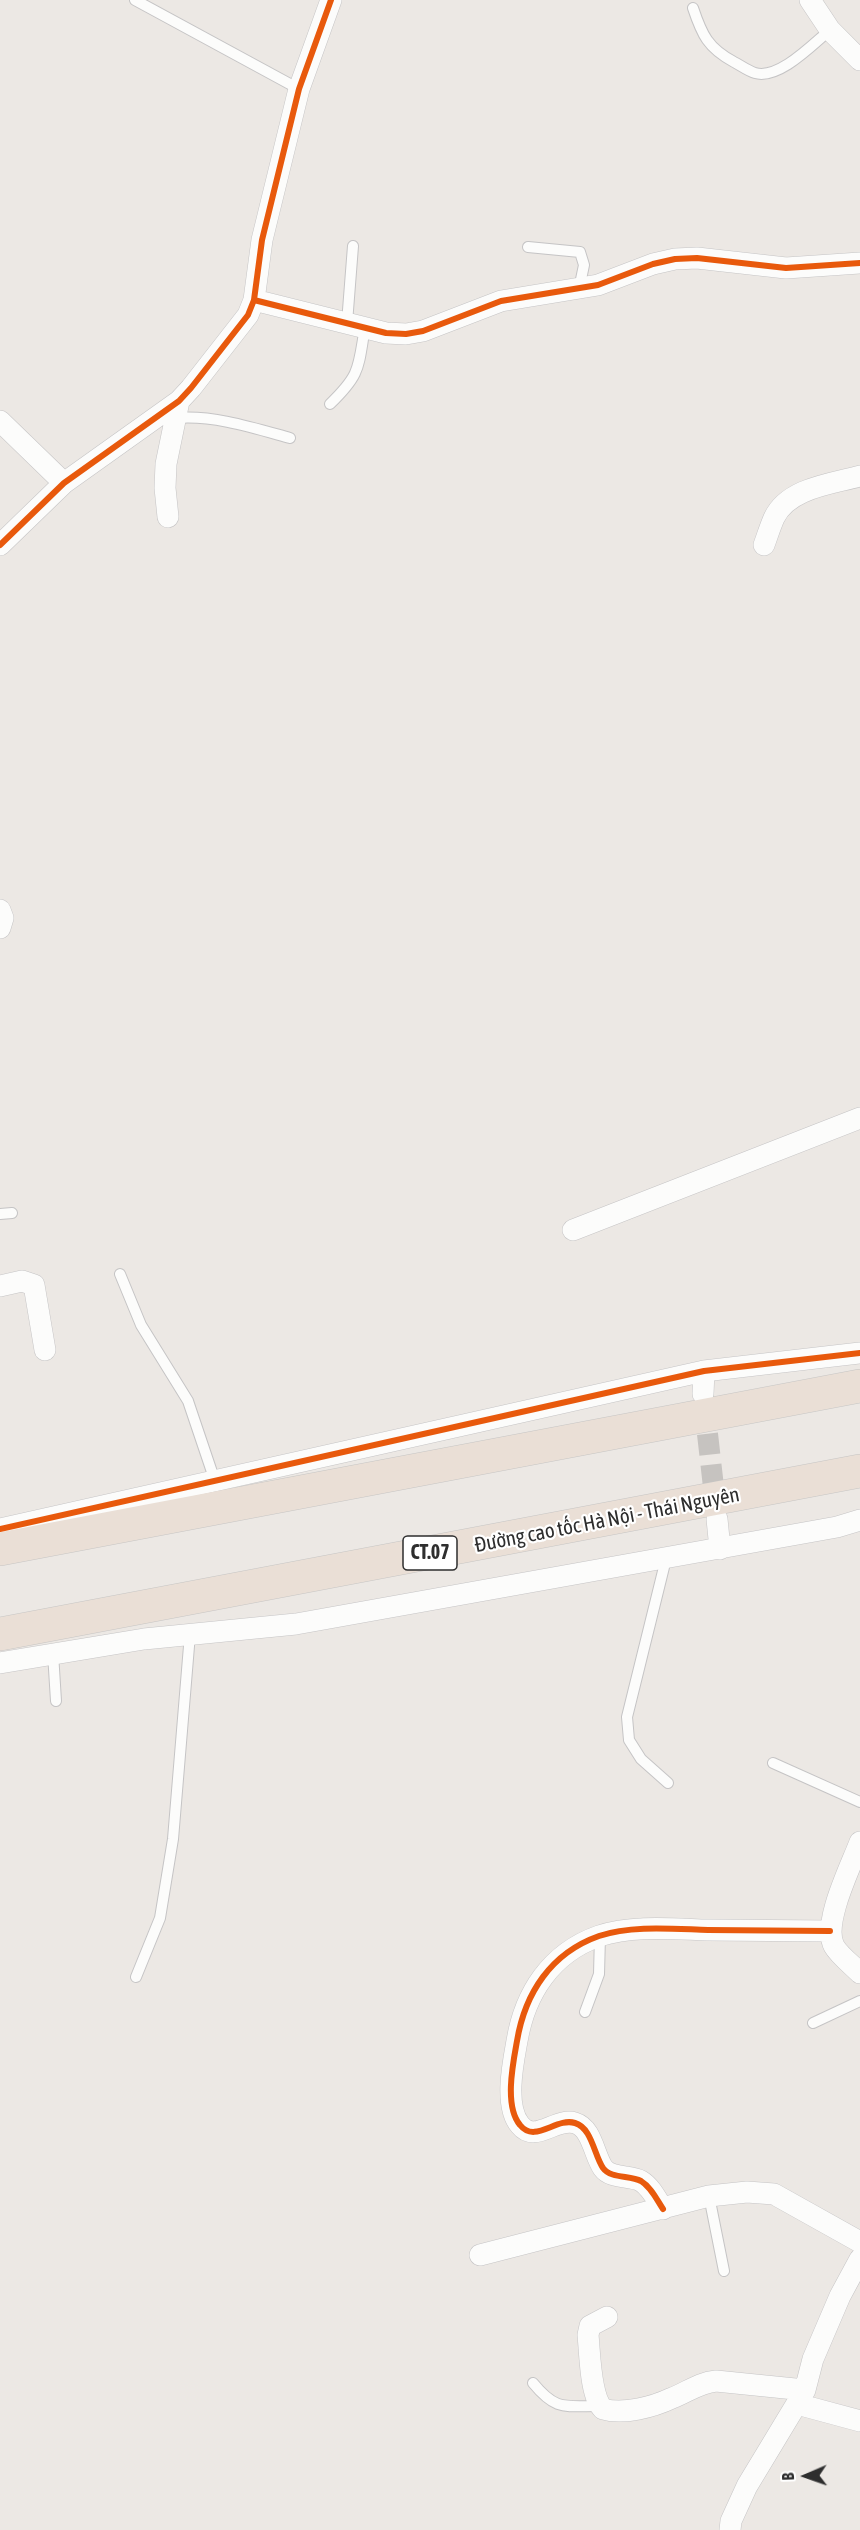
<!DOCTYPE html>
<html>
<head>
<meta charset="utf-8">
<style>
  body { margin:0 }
  #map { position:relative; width:860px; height:2530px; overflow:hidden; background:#ece8e4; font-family:"Asap Condensed",sans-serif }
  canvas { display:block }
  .north { position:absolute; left:776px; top:2446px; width:60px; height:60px; -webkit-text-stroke:4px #fff; paint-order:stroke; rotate:268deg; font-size:16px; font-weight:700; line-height:24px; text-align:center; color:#2e2e2e }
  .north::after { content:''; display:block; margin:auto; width:21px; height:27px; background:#2e2e2e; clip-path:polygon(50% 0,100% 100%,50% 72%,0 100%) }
</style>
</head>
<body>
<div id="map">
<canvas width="860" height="2530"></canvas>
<div class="north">B</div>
</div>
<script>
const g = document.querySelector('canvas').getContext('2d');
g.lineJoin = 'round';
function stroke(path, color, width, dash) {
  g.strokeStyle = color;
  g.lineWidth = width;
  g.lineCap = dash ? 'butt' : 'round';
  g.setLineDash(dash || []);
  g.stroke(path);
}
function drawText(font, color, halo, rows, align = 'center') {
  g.font = font + ' "Asap Condensed",sans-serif';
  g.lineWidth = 4.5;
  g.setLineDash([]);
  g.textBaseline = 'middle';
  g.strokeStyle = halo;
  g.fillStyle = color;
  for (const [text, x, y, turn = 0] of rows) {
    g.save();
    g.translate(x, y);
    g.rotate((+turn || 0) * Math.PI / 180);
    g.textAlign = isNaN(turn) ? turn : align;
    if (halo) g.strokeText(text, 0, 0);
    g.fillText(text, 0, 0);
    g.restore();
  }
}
const streetTunnel = new Path2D(`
  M704,1403L716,1509`);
const lane = new Path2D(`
  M135,0L299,89
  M693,8C702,35 708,48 734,62C740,65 748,71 755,73C779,80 813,44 830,30
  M528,247L580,252L584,265L579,289
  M347,323L353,246
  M330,404C361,374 358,368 365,327
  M177,418C214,415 254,428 290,438
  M0,1214L12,1213
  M120,1274L141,1325L188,1401L215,1481
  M666,1559L627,1717L629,1740L641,1759L668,1783
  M53,1653L56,1701
  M773,1763L860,1802
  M136,1977L160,1918L173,1839L190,1634
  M585,2012L599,1974L600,1936
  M813,2023L860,2001
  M709,2196L724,2271
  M533,2383C556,2411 564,2406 599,2406`);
const street = new Path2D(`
  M810,0L830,30L860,60
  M254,300L386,333L406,334L423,331L501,301L598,285L653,264L675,259L697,258L786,268L860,263
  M0,421L64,483
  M168,517L165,488L166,464L179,401
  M0,545L64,483L179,401L191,388L248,315L254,300L262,240L299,89L331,0
  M764,545C767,537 770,527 774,518C788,488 831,484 860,476
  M0,910L3,918L0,928
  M573,1230L860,1118
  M0,1286L22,1281L34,1285L45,1350
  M703,1394L704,1371
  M717,1519L720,1549
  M0,1529L704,1371L860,1353
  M0,1663L144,1639L296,1624L837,1527L860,1520
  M860,1842C851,1866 822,1923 834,1946C839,1955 852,1965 860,1973
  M663,2209C657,2200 651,2187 641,2181C630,2175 611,2179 603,2168C594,2155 592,2128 575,2123C556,2117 535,2144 520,2125C504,2106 513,2063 517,2041C525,1993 551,1953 599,1936C632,1925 673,1929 708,1930C748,1930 789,1931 830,1931
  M480,2255L709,2196L747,2192L774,2194L860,2242
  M607,2317L590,2326L588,2335C590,2353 590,2396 603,2409C623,2415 653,2407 672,2398C688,2392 698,2383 716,2381L805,2390
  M797,2404L860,2421
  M730,2530L731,2521L747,2486L805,2390L813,2359L840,2296L860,2259`);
const highway = new Path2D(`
  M0,1549L860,1386
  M0,1634L860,1471`);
const cycleway = new Path2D(`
  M254,300L386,333L406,334L423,331L501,301L598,285L653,264L675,259L697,258L786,268L860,263
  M0,545L64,483L179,401L191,388L248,315L254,300L262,240L299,89L331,0
  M0,1529L704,1371L860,1353
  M663,2209C657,2200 651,2187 641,2181C630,2175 611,2179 603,2168C594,2155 592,2128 575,2123C556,2117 535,2144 520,2125C504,2106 513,2063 517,2041C525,1993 551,1953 599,1936C632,1925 673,1929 708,1930C748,1930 789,1931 830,1931`);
const shields = [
  [430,1553,54]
];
const shieldNames = [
  ["CT.07",430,1553]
];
const streetNames = [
  ["Đường cao tốc Hà Nội - Thái Nguyên",607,1520,-11]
];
stroke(streetTunnel, '#c6c3c0', 21, [21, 10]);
stroke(lane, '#c5c4c5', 12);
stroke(street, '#c5c4c5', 22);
stroke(highway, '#c6c5c4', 34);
stroke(lane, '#fcfcfb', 10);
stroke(street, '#fcfcfb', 21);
stroke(highway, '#eadfd6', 33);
stroke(cycleway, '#e8590c', 6);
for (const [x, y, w] of shields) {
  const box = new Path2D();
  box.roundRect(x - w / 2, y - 17, w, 34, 4.5);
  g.fillStyle = '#fff';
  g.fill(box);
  stroke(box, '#2e2e2e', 1.5);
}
drawText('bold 20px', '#2e2e2e', null, shieldNames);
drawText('21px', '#2e2e2e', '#fff', streetNames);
</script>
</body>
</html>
